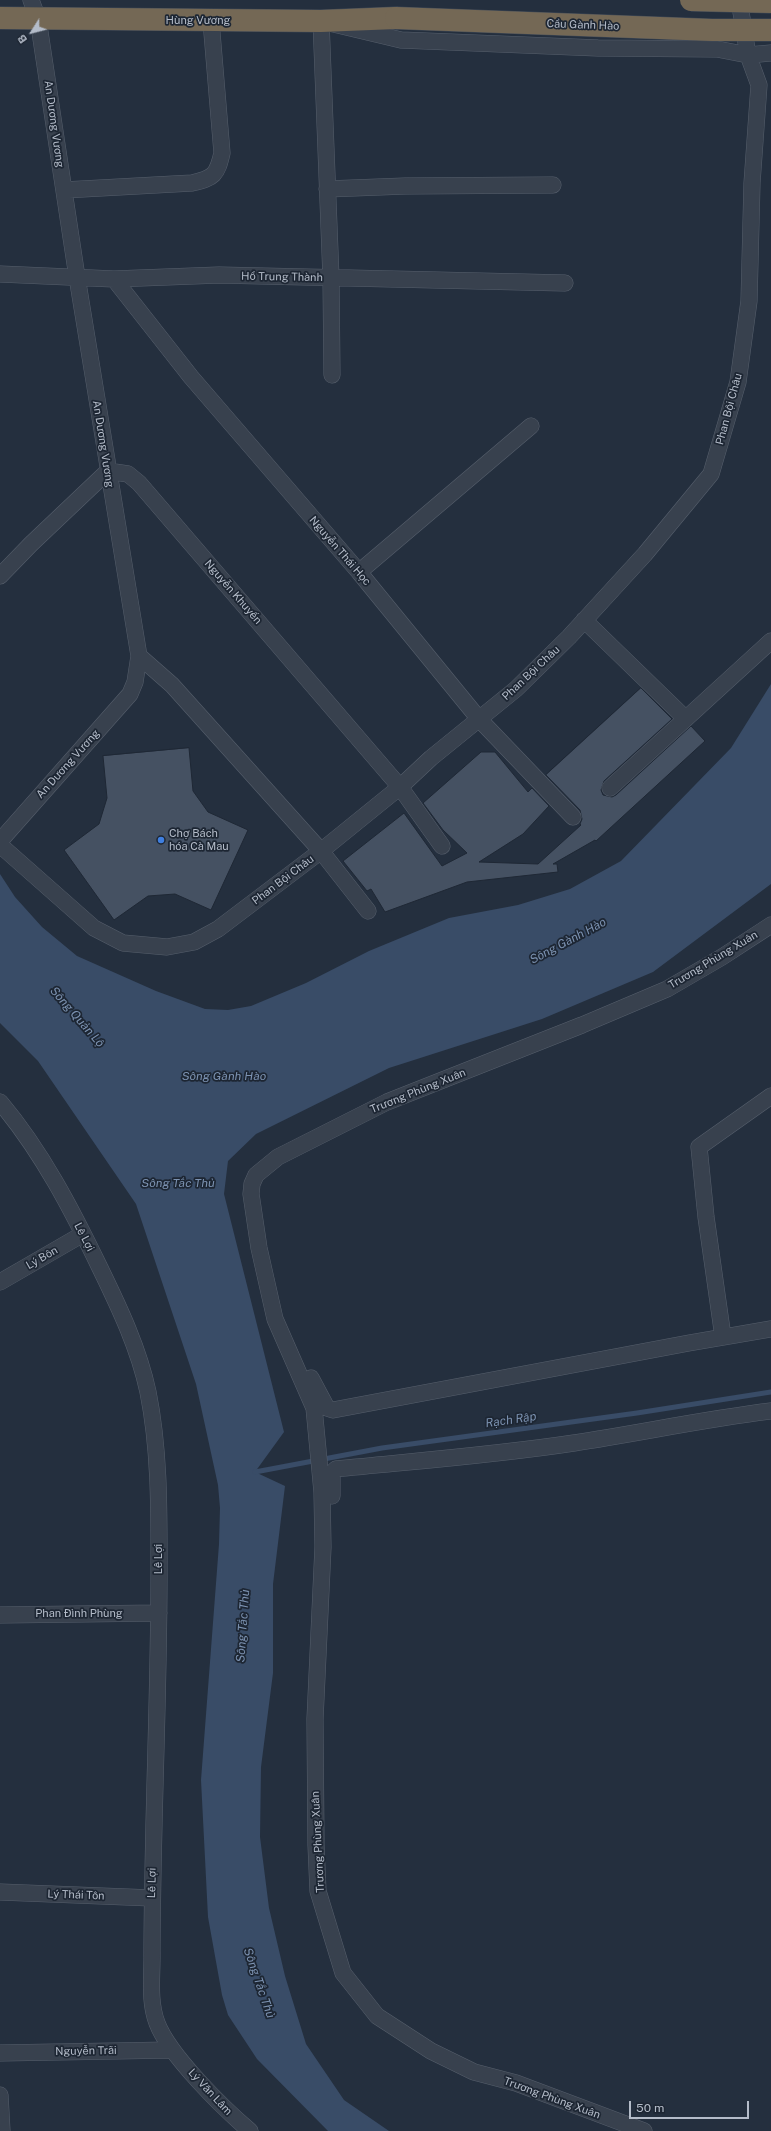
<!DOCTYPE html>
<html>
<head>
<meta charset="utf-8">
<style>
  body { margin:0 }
  #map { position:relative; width:771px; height:2131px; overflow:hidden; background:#242f3e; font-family:"Public Sans",sans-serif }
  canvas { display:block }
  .north { position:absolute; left:12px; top:12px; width:40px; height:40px; -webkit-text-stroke:3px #1d2633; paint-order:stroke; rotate:234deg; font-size:11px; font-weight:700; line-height:16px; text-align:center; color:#b4bcc9 }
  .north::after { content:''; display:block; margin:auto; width:14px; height:18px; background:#b4bcc9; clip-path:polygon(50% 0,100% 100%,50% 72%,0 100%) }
  .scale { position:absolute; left:629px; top:2101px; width:120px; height:18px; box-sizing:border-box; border:2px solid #b4bcc9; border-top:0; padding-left:5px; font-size:12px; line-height:14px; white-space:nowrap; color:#b4bcc9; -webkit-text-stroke:3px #1d2633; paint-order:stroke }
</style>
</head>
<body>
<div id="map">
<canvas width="771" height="2131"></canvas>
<div class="north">B</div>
<div class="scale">50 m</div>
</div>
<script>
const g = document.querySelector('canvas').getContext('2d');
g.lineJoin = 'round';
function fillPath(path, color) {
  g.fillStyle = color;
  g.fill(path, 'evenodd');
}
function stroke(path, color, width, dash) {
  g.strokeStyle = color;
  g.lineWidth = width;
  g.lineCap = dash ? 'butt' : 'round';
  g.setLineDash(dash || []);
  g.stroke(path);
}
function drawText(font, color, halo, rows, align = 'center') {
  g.font = font + ' "Public Sans",sans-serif';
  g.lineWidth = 3.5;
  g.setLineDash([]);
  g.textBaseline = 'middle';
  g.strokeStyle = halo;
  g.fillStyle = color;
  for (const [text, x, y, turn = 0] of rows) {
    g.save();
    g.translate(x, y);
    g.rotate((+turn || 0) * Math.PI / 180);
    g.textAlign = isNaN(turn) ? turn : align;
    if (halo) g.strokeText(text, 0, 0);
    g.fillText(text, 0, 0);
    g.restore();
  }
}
const water = new Path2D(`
  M771,684V884L653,972L542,1019L389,1068L256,1134L228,1161L224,1194L284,1432L255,1472L285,1486L273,1584V1673L261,1767L260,1837L269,1908L285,1976L306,2044L344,2100L389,2131H328L257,2059L228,2015L222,1995L208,1917L201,1780L219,1544L220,1508L218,1485L196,1384L136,1204L38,1061L0,1023V874L15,897L42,927L77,956L156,991L205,1009L228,1010L251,1006L306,983L369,951L449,918L518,905L570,889L621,861L731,748Z`);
const stream = new Path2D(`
  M255,1472L382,1448L637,1413L771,1392`);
const building = new Path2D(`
  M641,688L672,719L604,781L601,790L603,795L612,797L616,795L691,726L705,741L596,841L595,840L553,864H557L558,872L467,882L385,912L371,889L367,891L343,861L404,813L442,866L467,853L443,830L423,803L481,752H495L528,792L532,788L549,806L523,834L479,862L538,864L581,825L580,824L582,819L580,810L546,775Z
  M189,748L193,791L208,812L248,830L211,910L175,894L148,896L114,920L64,850L99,824L107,798L103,756Z`);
const minor = new Path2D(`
  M739,0L748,55L771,53
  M327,189L405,186L553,185
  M64,190L192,183C214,178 217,175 222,153L211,21
  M0,274L114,279L219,275L565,283
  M114,279L191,377L359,572L479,719L573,817
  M108,471L128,474L139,483L400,787L442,846
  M359,572L531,426
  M0,576L31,544L108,471
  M584,620L685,718
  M139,656L172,685L321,851L368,911
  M610,788L771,641
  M0,841L130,694L135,682L139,656L77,277L38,19L31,0
  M0,845L94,928L123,943L167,947L194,942L218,929L321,851L400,787L431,758L516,689L569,637L645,554L711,474L738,382L749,301L752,183L759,85L748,55L717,49L598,48L401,40L321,21L331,278L332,375
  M0,1102C42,1152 72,1210 100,1268C119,1307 139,1349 148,1392C160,1452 159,1514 159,1574C159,1657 156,1741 154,1824C153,1868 152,1912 152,1957C152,1979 149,2002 157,2023C169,2055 223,2108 250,2131
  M0,1282L83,1234
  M723,1337L706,1217L699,1147L771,1096
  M311,1378L327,1408L333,1410L689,1343L771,1329
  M332,1496V1473L336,1469C415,1461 495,1455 574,1443C640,1433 705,1419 771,1411
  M0,1615L159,1613
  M0,1892L152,1898
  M0,2053L171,2050
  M0,2095L2,2131
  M644,2131L516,2083L474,2072L431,2051L377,2016L343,1973L318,1891L316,1845L315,1719L323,1547L322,1492L314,1408L275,1319L259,1248L251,1194L252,1184L256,1175L278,1157L387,1102L582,1025L667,989L722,957L771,925`);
const highway = new Path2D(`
  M0,18L321,21L396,18`);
const highwayBridge = new Path2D(`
  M691,0L771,2
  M396,18L712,30H771`);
const markers = [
  [161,840,4,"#3f7fe0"]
];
const streetNames = [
  ["Hùng Vương",198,21],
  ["Cầu Gành Hào",583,25,2],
  ["An Dương Vương",54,124,82],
  ["Hồ Trung Thành",282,277,1],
  ["Phan Bội Châu",729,409,-75],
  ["An Dương Vương",103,444,81],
  ["Nguyễn Thái Học",340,551,49],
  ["Nguyễn Khuyến",233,592,49],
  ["Phan Bội Châu",531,673,-43],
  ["An Dương Vương",68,764,-48],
  ["Phan Bội Châu",283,880,-37],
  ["Trương Phùng Xuân",713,960,-31],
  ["Trương Phùng Xuân",418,1091,-22],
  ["Lê Lợi",84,1237,63],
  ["Lý Bôn",42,1258,-30],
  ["Lê Lợi",159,1559,-90],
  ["Phan Đình Phùng",79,1614],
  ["Trương Phùng Xuân",318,1842,-93],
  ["Lê Lợi",152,1883,-89],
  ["Lý Thái Tôn",76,1895,2],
  ["Nguyễn Trãi",86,2051,-1],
  ["Lý Văn Lâm",210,2092,47],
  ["Trương Phùng Xuân",552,2098,20]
];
const poiNames = [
  ["Chợ Bách",169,834],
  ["hóa Cà Mau",169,847]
];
const waterNames = [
  ["Sông Gành Hào",568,941,-28],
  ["Sông Quản Lộ",77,1017,49],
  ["Sông Gành Hào",224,1076],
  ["Sông Tắc Thủ",178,1183],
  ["Rạch Rập",511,1420,-8],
  ["Sông Tắc Thủ",243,1626,-86],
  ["Sông Tắc Thủ",259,1983,71]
];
fillPath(water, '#394c67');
stroke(stream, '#394c67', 5);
fillPath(building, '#455162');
stroke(building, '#1f2835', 1);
stroke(minor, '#565f6c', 17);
stroke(highway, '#434c59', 23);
stroke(minor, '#38414e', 16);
stroke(highway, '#746855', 22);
stroke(highwayBridge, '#434c59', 23, []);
stroke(highwayBridge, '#746855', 22);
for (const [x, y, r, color] of markers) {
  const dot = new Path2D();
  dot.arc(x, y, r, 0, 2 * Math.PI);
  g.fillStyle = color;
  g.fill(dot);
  stroke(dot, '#1d2633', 1.5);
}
drawText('11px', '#b4bcc9', '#1d2633', streetNames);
drawText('11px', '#b4bcc9', '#1d2633', poiNames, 'left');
drawText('italic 12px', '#7c92b1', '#1d2633', waterNames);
</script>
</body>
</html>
